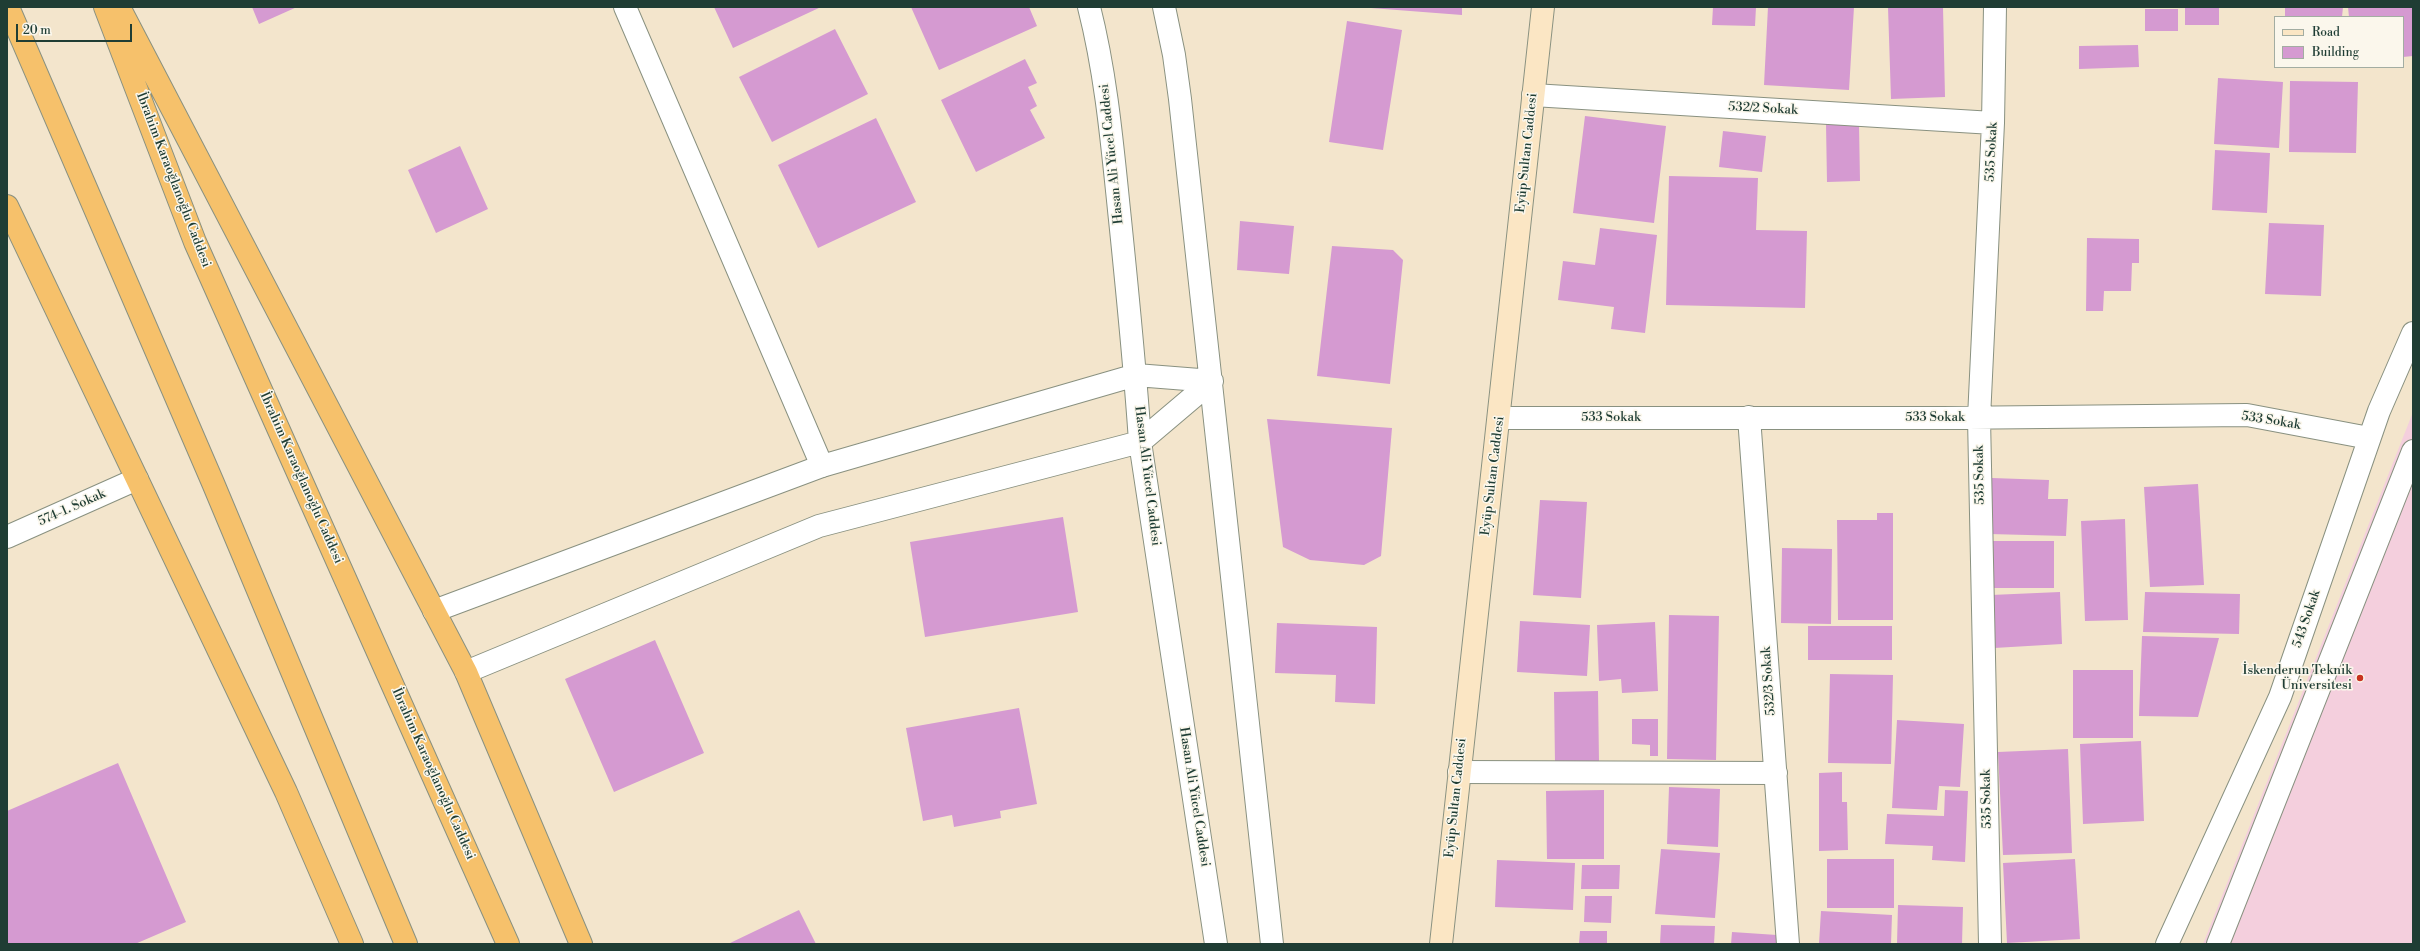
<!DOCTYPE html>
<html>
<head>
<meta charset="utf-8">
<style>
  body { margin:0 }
  #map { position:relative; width:2420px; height:951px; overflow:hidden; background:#f3e5cc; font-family:"Libre Bodoni",serif }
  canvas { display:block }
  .frame { position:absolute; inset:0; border:8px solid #1f3d34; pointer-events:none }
  .legend { position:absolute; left:2274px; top:16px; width:130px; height:52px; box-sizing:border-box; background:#fbf7ec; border:1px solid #a3ada2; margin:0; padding:5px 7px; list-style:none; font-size:12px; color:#1f3d34 }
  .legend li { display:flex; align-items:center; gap:8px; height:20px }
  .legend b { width:20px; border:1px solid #a3ada2 }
  .scale { position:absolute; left:16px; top:24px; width:116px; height:18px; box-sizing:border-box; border:2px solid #1f3d34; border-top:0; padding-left:5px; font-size:12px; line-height:14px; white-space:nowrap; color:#1f3d34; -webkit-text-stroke:3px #fbf7ec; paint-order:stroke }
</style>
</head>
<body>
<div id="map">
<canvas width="2420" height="951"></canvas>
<div class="frame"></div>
<ul class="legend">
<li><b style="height:5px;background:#fbe6c4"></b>Road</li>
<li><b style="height:11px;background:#d59ad1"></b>Building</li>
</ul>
<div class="scale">20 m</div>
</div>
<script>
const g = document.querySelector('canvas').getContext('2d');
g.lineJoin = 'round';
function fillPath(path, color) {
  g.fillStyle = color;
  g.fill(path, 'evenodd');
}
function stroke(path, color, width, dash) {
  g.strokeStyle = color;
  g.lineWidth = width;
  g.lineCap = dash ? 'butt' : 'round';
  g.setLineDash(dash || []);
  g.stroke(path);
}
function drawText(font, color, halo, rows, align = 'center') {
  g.font = font + ' "Libre Bodoni",serif';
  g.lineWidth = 3;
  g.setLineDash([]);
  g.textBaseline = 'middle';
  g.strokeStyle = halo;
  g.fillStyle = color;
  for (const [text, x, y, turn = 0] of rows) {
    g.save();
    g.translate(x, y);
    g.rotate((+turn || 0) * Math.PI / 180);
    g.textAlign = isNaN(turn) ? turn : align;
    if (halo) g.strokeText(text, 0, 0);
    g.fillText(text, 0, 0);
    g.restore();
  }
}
const built = new Path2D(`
  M2413,412V944H2203Z`);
const building = new Path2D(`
  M252,7H297L259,24Z
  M714,7H821L733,48Z
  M911,7H1029L1037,26L939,70Z
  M1358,7H1462V15Z
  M1713,7H1756L1755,26L1712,25Z
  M1768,7H1854L1849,90L1764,85Z
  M1888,7H1943L1945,97L1891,99Z
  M2185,7H2219V25H2185Z
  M2285,7H2343L2342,17H2285Z
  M2348,7H2413V56L2403,57V17H2349Z
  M2145,9H2178V31H2145Z
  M1347,21L1402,30L1383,150L1329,142Z
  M835,29L868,94L772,142L739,77Z
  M2138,45L2139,67L2079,69V46Z
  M1025,59L1037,83L1028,87L1037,106L1030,110L1045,138L976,172L941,100Z
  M2218,78L2283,82L2279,148L2214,144Z
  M2290,81L2358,82L2356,153L2289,152Z
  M1585,116L1666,126L1654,223L1573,213Z
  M876,118L916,202L818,248L778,165Z
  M1826,124H1859L1860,181L1827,182Z
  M1723,131L1766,136L1762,172L1719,167Z
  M460,146L488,209L436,233L408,170Z
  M2215,150L2270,153L2267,213L2212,210Z
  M1669,176L1758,178L1756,230L1807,231L1805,308L1666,305Z
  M1240,221L1294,226L1289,274L1237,270Z
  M2269,223L2324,225L2321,296L2265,294Z
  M1600,228L1657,235L1645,333L1611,329L1614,307L1558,300L1563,261L1595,265Z
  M2087,238L2139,239V263H2132L2131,291H2104L2103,311H2086Z
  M1332,246L1393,250L1403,260L1390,384L1317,376Z
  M1267,419L1392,428L1381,556L1364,565L1310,560L1283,547Z
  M1992,478L2049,480L2048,499H2068L2066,536L1989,534Z
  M2198,484L2204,585L2150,587L2144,487Z
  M1540,500L1587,502L1581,598L1533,595Z
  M1877,513H1893V620H1838L1837,520H1877Z
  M1063,517L1078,612L925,637L910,542Z
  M2125,519L2128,620L2085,621L2081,521Z
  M1993,541H2054V588H1994Z
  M1782,548L1832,549L1831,624L1781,623Z
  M2060,592L2062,644L1994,648L1991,595Z
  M2145,592L2240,594L2239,634L2143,632Z
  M1669,615L1719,616L1716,760L1667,759Z
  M1520,621L1590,625L1587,676L1517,672Z
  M1655,622L1658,691L1622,693L1621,679L1599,681L1597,625Z
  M1277,623L1377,627L1375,704L1335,702L1336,675L1275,673Z
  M1808,626H1892V660H1808Z
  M2142,636L2219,638L2198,717L2139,716Z
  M655,640L704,753L614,792L565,679Z
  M2073,670H2133V738H2073Z
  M1830,674L1893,675L1891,764L1828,763Z
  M1598,691L1599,762L1555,763L1554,692Z
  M1019,708L1037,804L1000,811L1001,818L954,827L952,815L923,821L906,728Z
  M1632,719H1658V756H1650V745L1632,744Z
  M1897,720L1964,724L1960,787L1939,786L1937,810L1892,808Z
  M2141,741L2144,821L2083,824L2080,744Z
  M2068,749L2072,853L2003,855L1998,752Z
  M118,763L186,922L135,944H7V811Z
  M1842,772V802H1847L1848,850L1819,851V773Z
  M1669,787L1720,789L1718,847L1667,844Z
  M1604,790V859H1547L1546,791Z
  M1945,790L1968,791L1965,862L1932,860L1933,846L1885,844L1887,814L1944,816Z
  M1661,849L1720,853L1715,918L1655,914Z
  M1827,859H1894V908H1827Z
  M2075,859L2080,939L2007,943L2003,863Z
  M1497,860L1575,863L1573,910L1495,907Z
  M1582,865H1620L1619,889H1581Z
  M1585,896H1612L1611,923L1584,922Z
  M1898,905L1963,907L1962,944H1897Z
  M799,910L816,944H728Z
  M1821,911L1892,915L1891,944H1819Z
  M1661,925L1715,926L1714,944H1660Z
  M1580,931H1607V944H1579Z
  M1732,932L1777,935V944H1731Z`);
const minor = new Path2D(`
  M625,7L822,466
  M1533,95L1993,123
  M1749,417L1788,944
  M1499,418H1943L2247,415L2369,438
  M7,537L137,479
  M1459,772L1776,773
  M1990,944L1979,418L1993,123L1995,7
  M2218,944L2413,451`);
const tertiary = new Path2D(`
  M1089,7C1106,74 1112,142 1119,210C1127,288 1135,365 1140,442L1216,944
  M1164,7L1174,55L1180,99L1272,944
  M434,611L822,466L1136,375L1212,381
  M466,672L819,526L1140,442L1212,381
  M2167,944L2280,697L2379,411L2413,333`);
const secondary = new Path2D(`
  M1441,944L1543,7`);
const trunk = new Path2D(`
  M8,7L213,483L406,944
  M105,7L195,242L508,944
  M119,7L466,672L581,944
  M7,206L286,792L352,944`);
const markers = [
  [2360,678,4,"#c8321e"]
];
const streetNames = [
  ["532/2 Sokak",1763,109,3],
  ["535 Sokak",1992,152,-87],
  ["Eyüp Sultan Caddesi",1527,153,-84],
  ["Hasan Ali Yücel Caddesi",1112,154,-96],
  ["İbrahim Karaoğlanoğlu Caddesi",173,180,69],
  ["533 Sokak",1611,418],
  ["533 Sokak",1935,418],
  ["533 Sokak",2271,421,9],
  ["535 Sokak",1980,475,-91],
  ["Hasan Ali Yücel Caddesi",1147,476,83],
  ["Eyüp Sultan Caddesi",1493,476,-83],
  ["İbrahim Karaoğlanoğlu Caddesi",301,478,66],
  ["574-1. Sokak",72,508,-24],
  ["543 Sokak",2307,619,-71],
  ["532/3 Sokak",1769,681,-94],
  ["İbrahim Karaoğlanoğlu Caddesi",433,774,66],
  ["Hasan Ali Yücel Caddesi",1194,797,81],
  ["Eyüp Sultan Caddesi",1456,798,-84],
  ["535 Sokak",1987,799,-91]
];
const poiNames = [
  ["İskenderun Teknik",2352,671],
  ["Üniversitesi",2352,686]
];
fillPath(built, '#f4cfdd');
fillPath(building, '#d59ad1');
stroke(minor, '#899180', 24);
stroke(tertiary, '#899180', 24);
stroke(secondary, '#899180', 24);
stroke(trunk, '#899180', 24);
stroke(minor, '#fff', 22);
stroke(tertiary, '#fff', 22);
stroke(secondary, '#fbe6c4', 22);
stroke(trunk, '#f6c16b', 22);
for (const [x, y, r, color] of markers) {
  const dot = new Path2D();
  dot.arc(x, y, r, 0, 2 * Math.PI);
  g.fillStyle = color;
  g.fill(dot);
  stroke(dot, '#fbf7ec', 1.5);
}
drawText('13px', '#1f3d34', '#fbf7ec', streetNames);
drawText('13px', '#1f3d34', '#fbf7ec', poiNames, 'right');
</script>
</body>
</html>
